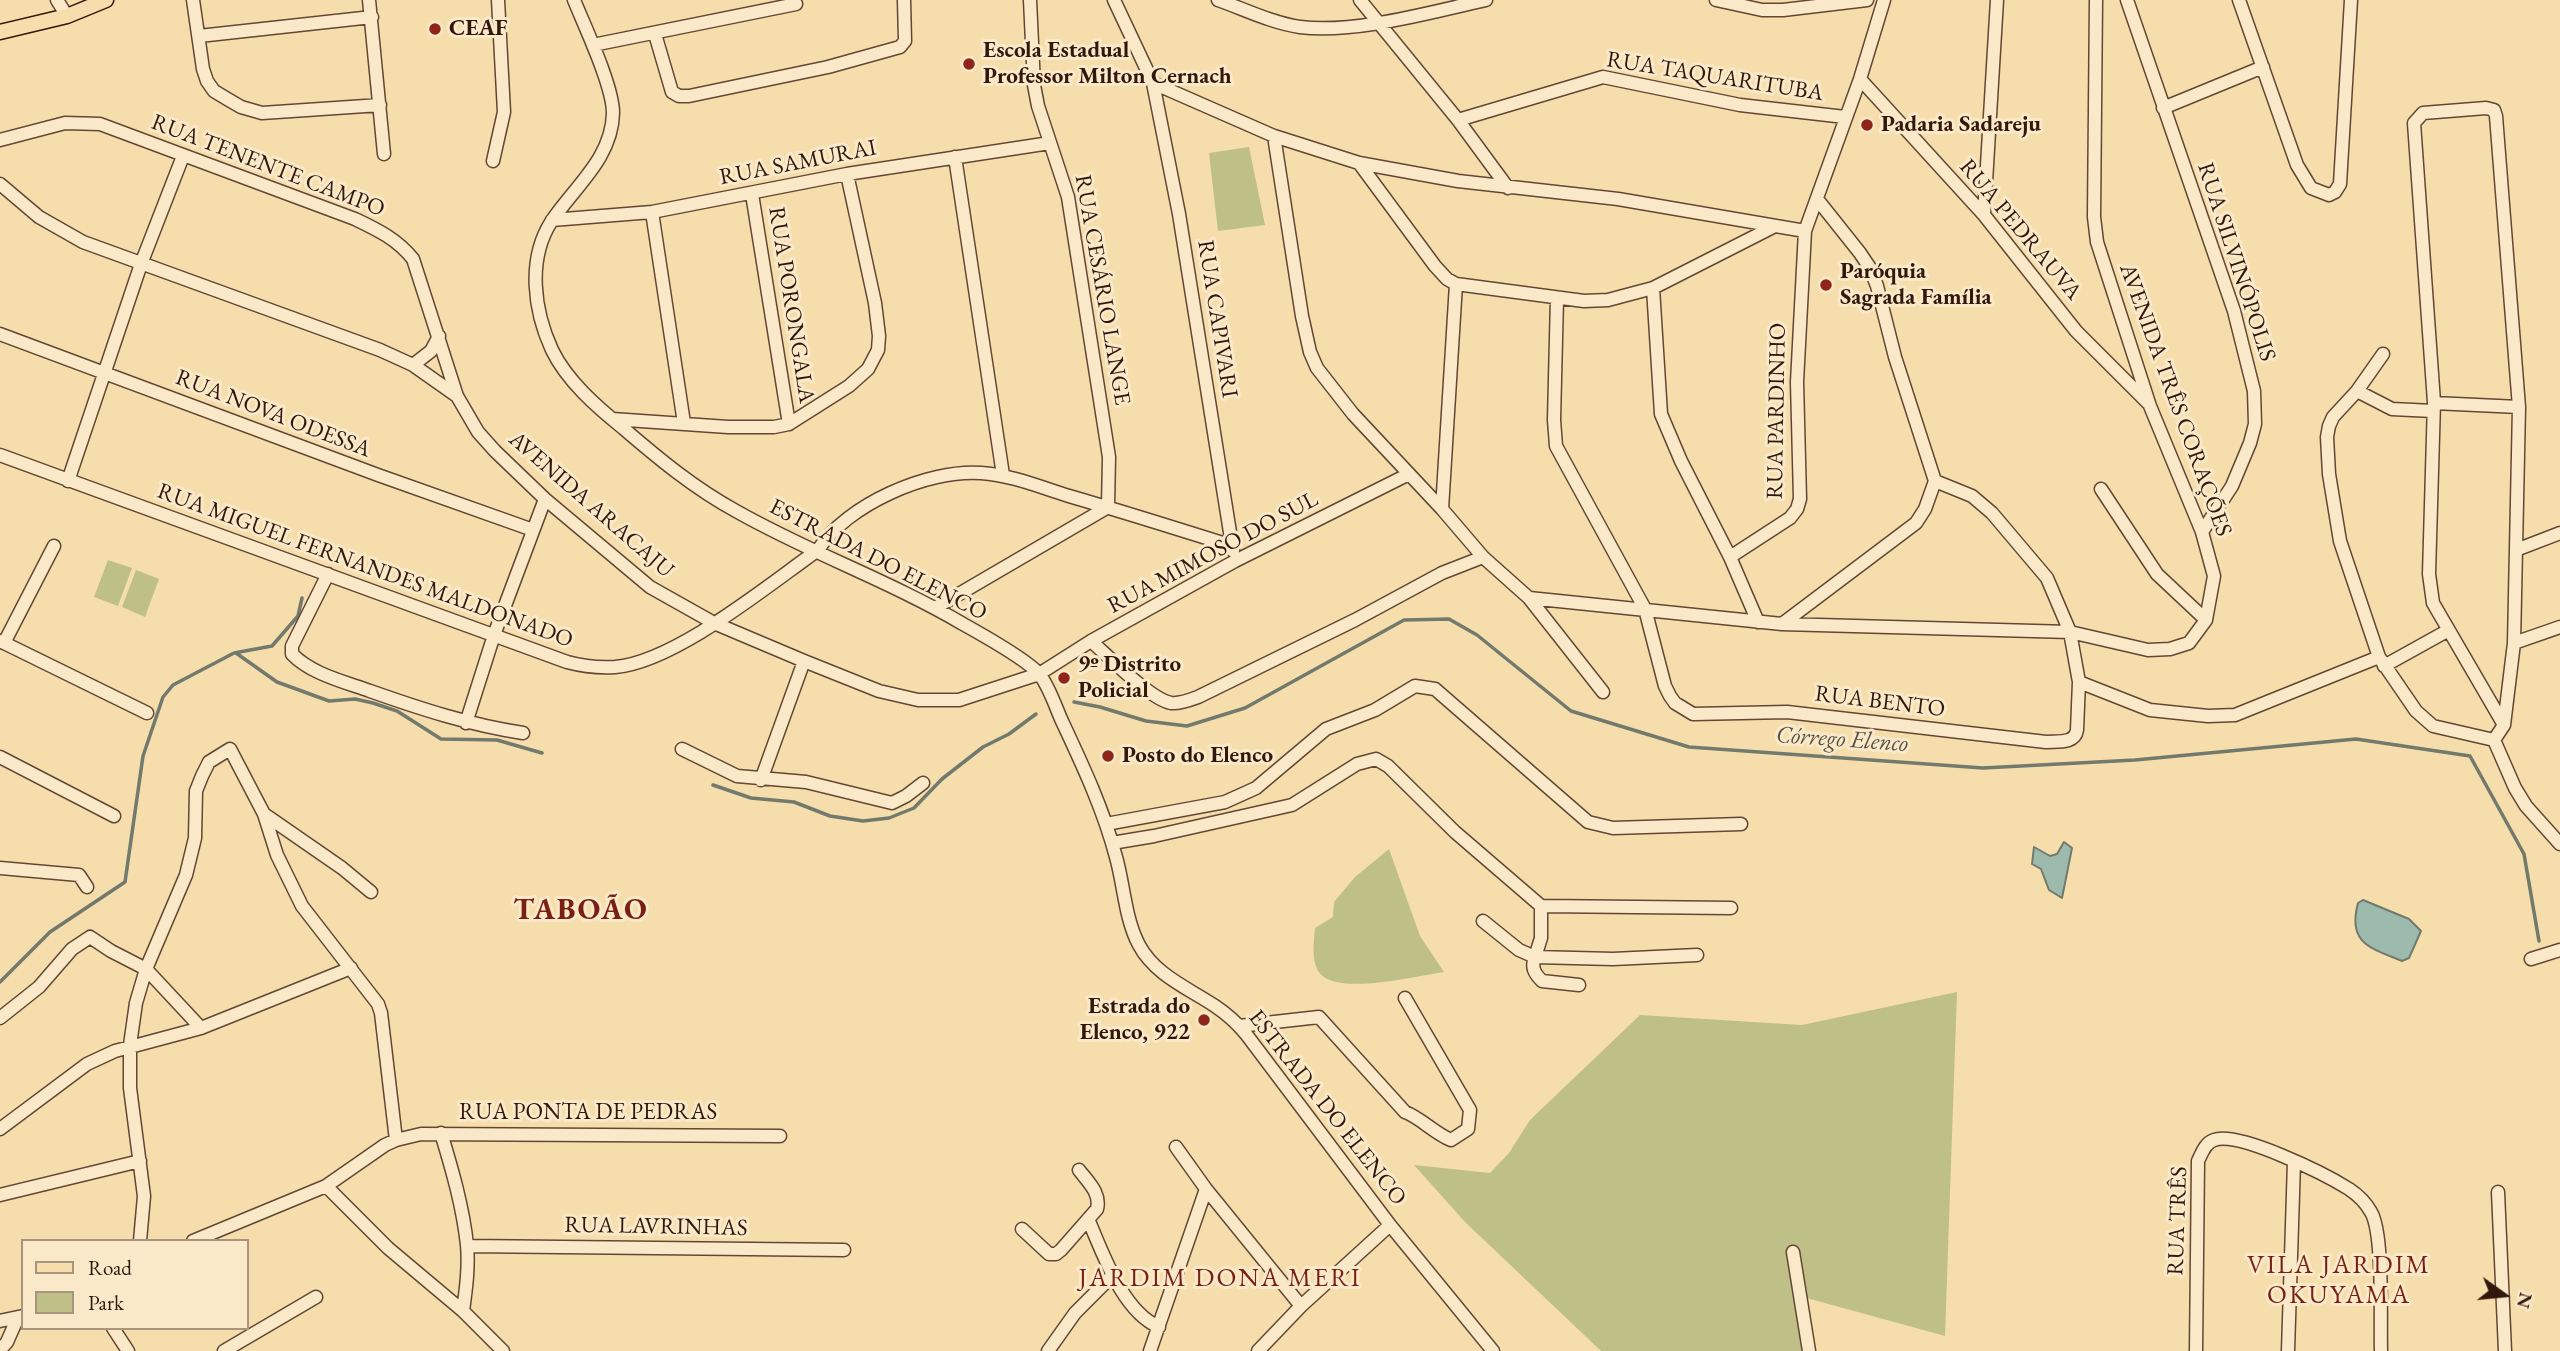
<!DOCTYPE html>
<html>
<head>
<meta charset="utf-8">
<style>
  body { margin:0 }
  #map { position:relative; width:2560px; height:1351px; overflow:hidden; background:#f6ddac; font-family:"EB Garamond",serif }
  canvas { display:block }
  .legend { position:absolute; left:21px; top:1239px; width:228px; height:91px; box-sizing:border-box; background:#f9e9c9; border:2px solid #a9957d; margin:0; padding:9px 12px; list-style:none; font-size:21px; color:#31170c }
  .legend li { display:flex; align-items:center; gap:14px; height:35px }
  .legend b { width:35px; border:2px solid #a9957d }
  .north { position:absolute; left:2469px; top:1260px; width:70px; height:70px; -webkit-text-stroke:5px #f9e9c9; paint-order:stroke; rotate:105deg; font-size:19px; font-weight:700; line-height:28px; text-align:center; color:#31170c }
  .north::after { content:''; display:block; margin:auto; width:24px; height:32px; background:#31170c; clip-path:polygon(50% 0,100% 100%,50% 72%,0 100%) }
</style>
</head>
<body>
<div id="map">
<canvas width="2560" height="1351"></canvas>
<ul class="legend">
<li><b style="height:9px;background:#f6ddac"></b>Road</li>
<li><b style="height:19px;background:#bfc087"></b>Park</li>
</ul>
<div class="north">N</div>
</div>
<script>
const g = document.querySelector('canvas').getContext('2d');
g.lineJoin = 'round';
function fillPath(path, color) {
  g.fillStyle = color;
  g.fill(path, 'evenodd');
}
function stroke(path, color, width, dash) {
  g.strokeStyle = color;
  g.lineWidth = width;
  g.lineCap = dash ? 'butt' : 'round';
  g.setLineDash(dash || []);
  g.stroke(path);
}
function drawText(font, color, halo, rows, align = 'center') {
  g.font = font + ' "EB Garamond",serif';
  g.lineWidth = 6;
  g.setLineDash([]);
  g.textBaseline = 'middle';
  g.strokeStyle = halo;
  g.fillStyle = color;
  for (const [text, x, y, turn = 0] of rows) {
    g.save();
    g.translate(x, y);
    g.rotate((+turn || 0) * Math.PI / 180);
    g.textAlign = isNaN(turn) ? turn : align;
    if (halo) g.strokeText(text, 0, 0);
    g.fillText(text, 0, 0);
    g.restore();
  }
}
const green = new Path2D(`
  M1249,147L1265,225L1218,231L1209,153Z
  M108,560L132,568L118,606L94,597Z
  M136,570L159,579L145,617L122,607Z
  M1389,849L1420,936L1444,972C1417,976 1333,997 1318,971C1311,957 1314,942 1315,928L1333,917L1334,902L1355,877Z
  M1957,992L1945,1336L1803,1297L1801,1351H1601L1465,1222L1414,1165L1490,1173L1509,1153L1530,1120L1640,1015L1802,1025Z`);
const water = new Path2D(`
  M2064,842L2072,848L2062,898L2049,890L2041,869L2032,864L2034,847L2050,856L2057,854Z
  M2363,900L2409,919L2421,931L2409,958L2402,961C2371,948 2347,944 2358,903Z`);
const stream = new Path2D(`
  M236,653L277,682L329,701L355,699L373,703L397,711L441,739L497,740L542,753
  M1074,702L1100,707L1146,721L1187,726L1245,708L1404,620L1449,619L1477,635L1571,711L1689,747L1983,768L2135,760L2356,739L2470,756L2524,854L2539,941
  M713,785L751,798L794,802L830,816L863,821L889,818L914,808L942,779L983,747L1009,734L1036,714
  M0,982L50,932L125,882L143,756L163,697L173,685L234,653L272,646L298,616L302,598`);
const minor = new Path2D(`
  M57,0L67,16
  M193,0L203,69L207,81L214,91L229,100L241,107L262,113L380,105
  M369,0L384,154
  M574,0C585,27 613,86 613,113C612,159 574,187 551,222C527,260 534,311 552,350C567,381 597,407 623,428C659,459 694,488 736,511C810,553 890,581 963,624C981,634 1029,661 1040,675C1049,687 1055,705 1061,719C1082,764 1103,808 1116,857C1124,885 1125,919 1139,945C1155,975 1188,988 1215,1006C1227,1014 1237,1023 1246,1034L1390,1225L1493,1351
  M1114,0L1153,83L1179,214L1233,551
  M1218,0C1244,9 1272,23 1300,27C1355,34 1431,12 1486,0
  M1360,0L1458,120L1508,188
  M1716,0L1762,10H1783L1867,0
  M2127,0L2234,311L2254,391L2255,424L2250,443L2232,486L2202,532
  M2239,0L2297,165L2311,188L2329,195L2335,192L2340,184L2351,0
  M655,34L672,92L679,96H689L828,67L900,47L905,41L904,0
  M199,36L372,17
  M593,45L796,4
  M1860,79L1984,215L2076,331L2148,403
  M1153,83L1274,136L1359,163L1458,181L1618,199L1805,231
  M2163,108L2263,67
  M1458,120L1603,77L1740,105L1845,117
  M1274,136L1302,316L1310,352L1317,368L1353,414L1442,509L1483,557L1529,598L1782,624L2070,632L2148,650L2170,649L2189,643L2206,620L2214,576L2202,532L2150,406L2097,242L2094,217L2096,0
  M0,140L65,123L100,124L355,219C378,230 397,239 413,259L457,396
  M955,157L1003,475
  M493,161L504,112L498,0
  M1359,163L1435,266L1447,279L1456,284L1584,301L1608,300L1653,288L1775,226
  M0,184L39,217L83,242L380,350L413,365L457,396L478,432L495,451L545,499L650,587L714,623L804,661L879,691L918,700H959L1039,674L1091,641L1235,561L1409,474
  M752,194L789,424
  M652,212L684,423
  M1984,215L1997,0
  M552,220L652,212L847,174L1050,143
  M1653,288L1661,414L1681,461L1730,557L1758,622
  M1557,298L1554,420L1556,446L1645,609L1665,686L1670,696L1675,703L1693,714L1787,712L2046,742C2058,741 2075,744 2077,730L2079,682L2070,632L2047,578L1992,513L1972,496L1935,481
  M0,334L378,475L533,530
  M2383,354L2357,391L2333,417L2329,426L2327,437L2329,474L2340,541L2379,657L2416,711L2433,726L2494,740L2515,788L2526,806L2560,844
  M413,365L431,351L439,336
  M2357,391L2392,409L2433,411
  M2434,403L2519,407
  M612,419L728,427H774L789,424L849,386L868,369L878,350L879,336L875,303L847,174
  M0,455L567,662C582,666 598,668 615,667C675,662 767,586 818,550C846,505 928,469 981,473C1011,475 1040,487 1069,496C1124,512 1178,529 1232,546
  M68,481L141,264L183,156
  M2101,489L2157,574L2206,620
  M1442,509L1456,284
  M2516,550L2560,533
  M1730,557L1790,518L1797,509L1800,499L1797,382L1805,231L1860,79L1884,0
  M328,574L292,646V654C311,674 345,682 370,691C421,709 470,725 523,733
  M1529,598L1603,692
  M935,608L1108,507L1109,457L1068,197L1038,106L1034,85L1030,0
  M1782,624L1916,523L1925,509L1935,481L1895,357L1877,286L1870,268L1860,253L1817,199
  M0,641L147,713
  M1091,641C1108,656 1150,699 1171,703C1180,704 1190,700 1198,697L1355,620L1442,573L1483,557
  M4,643L54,546
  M2514,643L2560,627
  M2384,666L2447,631
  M2079,682L2150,710L2208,716L2235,715L2379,657
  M466,723L494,635L545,499
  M2494,740L2504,725L2514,643L2519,407L2496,116L2494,110L2486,108L2423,113L2414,123L2434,402L2429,574L2433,603L2504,725
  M682,749L737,776L806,782L892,803L906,796L923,783
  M0,757L114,816
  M761,780L804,661
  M264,814L277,855L302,906L378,1004L381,1013L396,1140
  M1106,824L1225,802L1256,788L1326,729L1375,710L1415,686L1435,689L1588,822L1613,828L1741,824
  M1112,843L1154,836L1292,805L1357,764L1376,759L1388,766L1455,832L1541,906V938L1535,957L1613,959L1697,955
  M0,868L79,875L87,887
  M1541,906L1731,908
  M1483,921L1519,950L1535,957C1531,967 1534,973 1542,981L1579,985
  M2531,959L2560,950
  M0,1018L39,987L72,949L90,937L111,951L146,969L201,1028
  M1239,1026L1319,1017L1405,1112C1421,1118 1434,1133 1451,1140L1468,1129L1470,1110L1405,998
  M0,1129L87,1064L115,1051L201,1028L351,968
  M441,1133C452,1169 463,1207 467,1245C469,1267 466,1289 463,1311
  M1176,1147L1206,1189L1301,1306
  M326,1186L388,1248L463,1311L503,1351
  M2498,1192L2505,1351
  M0,1195L140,1161
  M1088,1219C1103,1253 1122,1311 1159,1327
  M1022,1229L1049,1254H1056L1061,1250L1097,1209C1101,1193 1088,1182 1079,1170
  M140,1241L144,1196L130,1088V1045L136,1003L146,969L186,875L195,838L196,791L202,776L209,762L230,749L264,814L342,868L371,892
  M193,1241L326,1186L385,1145L396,1140L421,1134L780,1136
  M467,1246L844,1250
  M1793,1252L1809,1351
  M0,1321L23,1316
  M113,1328L128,1351
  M0,1350L7,1342L18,1317
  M224,1351L316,1297
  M1048,1351L1075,1313L1112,1276
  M1150,1351L1206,1189
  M1258,1351L1301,1306L1390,1225
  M2196,1351L2198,1161C2202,1153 2205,1143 2214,1140C2239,1131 2325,1174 2349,1189C2358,1195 2366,1203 2371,1212C2384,1234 2380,1321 2381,1351
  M2288,1351L2294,1162`);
const major = new Path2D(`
  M0,32L67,16L106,0`);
const markers = [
  [435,29,7,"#8f2418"],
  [969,64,7,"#8f2418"],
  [1867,125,7,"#8f2418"],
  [1826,285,7,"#8f2418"],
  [1064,678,7,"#8f2418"],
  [1108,756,7,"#8f2418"],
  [1204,1020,7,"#8f2418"]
];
const poiNames = [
  ["CEAF",449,29],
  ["Escola Estadual",983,51],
  ["Professor Milton Cernach",983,77],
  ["Padaria Sadareju",1881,125],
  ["Paróquia",1840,272],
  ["Sagrada Família",1840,298],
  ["9º Distrito",1078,665],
  ["Policial",1078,691],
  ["Posto do Elenco",1122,756],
  ["Estrada do",1190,1007,"right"],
  ["Elenco, 922",1190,1033,"right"]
];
const streetNames = [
  ["RUA TAQUARITUBA",1715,77,9],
  ["RUA SAMURAI",798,163,-11],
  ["RUA TENENTE CAMPO",268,166,21],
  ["RUA PEDRAUVA",2020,230,50],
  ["RUA SILVINÓPOLIS",2236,262,72],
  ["RUA CESÁRIO LANGE",1102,290,80],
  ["RUA PORONGALA",791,305,81],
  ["RUA CAPIVARI",1217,319,81],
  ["AVENIDA TRÊS CORAÇÕES",2175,400,70],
  ["RUA PARDINHO",1777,411,-89],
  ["RUA NOVA ODESSA",273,414,21],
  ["AVENIDA ARACAJU",591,505,41],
  ["RUA MIMOSO DO SUL",1213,553,-28],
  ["ESTRADA DO ELENCO",878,560,27],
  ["RUA MIGUEL FERNANDES MALDONADO",365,566,20],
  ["RUA BENTO",1880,702,7],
  ["ESTRADA DO ELENCO",1327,1108,52],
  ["RUA PONTA DE PEDRAS",588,1113],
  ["RUA TRÊS",2178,1221,-88],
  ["RUA LAVRINHAS",656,1227,1]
];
const waterNames = [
  ["Córrego Elenco",1842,740,4]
];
const quarterNames = [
  ["VILA JARDIM",2339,1266],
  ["OKUYAMA",2339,1296],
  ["JARDIM DONA MERI",1220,1279]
];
const districtNames = [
  ["TABOÃO",581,911]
];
fillPath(green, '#bfc087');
fillPath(water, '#9dbbad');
stroke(water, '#72796d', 2);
stroke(stream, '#72796d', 3.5);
stroke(minor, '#624834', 15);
stroke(major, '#31170c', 17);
stroke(minor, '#f9e9c9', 12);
stroke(major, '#f6ddac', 14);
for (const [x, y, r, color] of markers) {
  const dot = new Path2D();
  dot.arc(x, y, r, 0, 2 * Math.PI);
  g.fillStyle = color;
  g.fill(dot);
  stroke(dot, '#f9e9c9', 2.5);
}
drawText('bold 23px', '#31170c', '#f9e9c9', poiNames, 'left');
drawText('23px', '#31170c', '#f9e9c9', streetNames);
drawText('italic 24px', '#575044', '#f9e9c9', waterNames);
g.letterSpacing = '2px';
drawText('26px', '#7a1f14', '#f9e9c9', quarterNames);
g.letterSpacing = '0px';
g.letterSpacing = '2px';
drawText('bold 30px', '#7a1f14', '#f9e9c9', districtNames);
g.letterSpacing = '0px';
</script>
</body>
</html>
